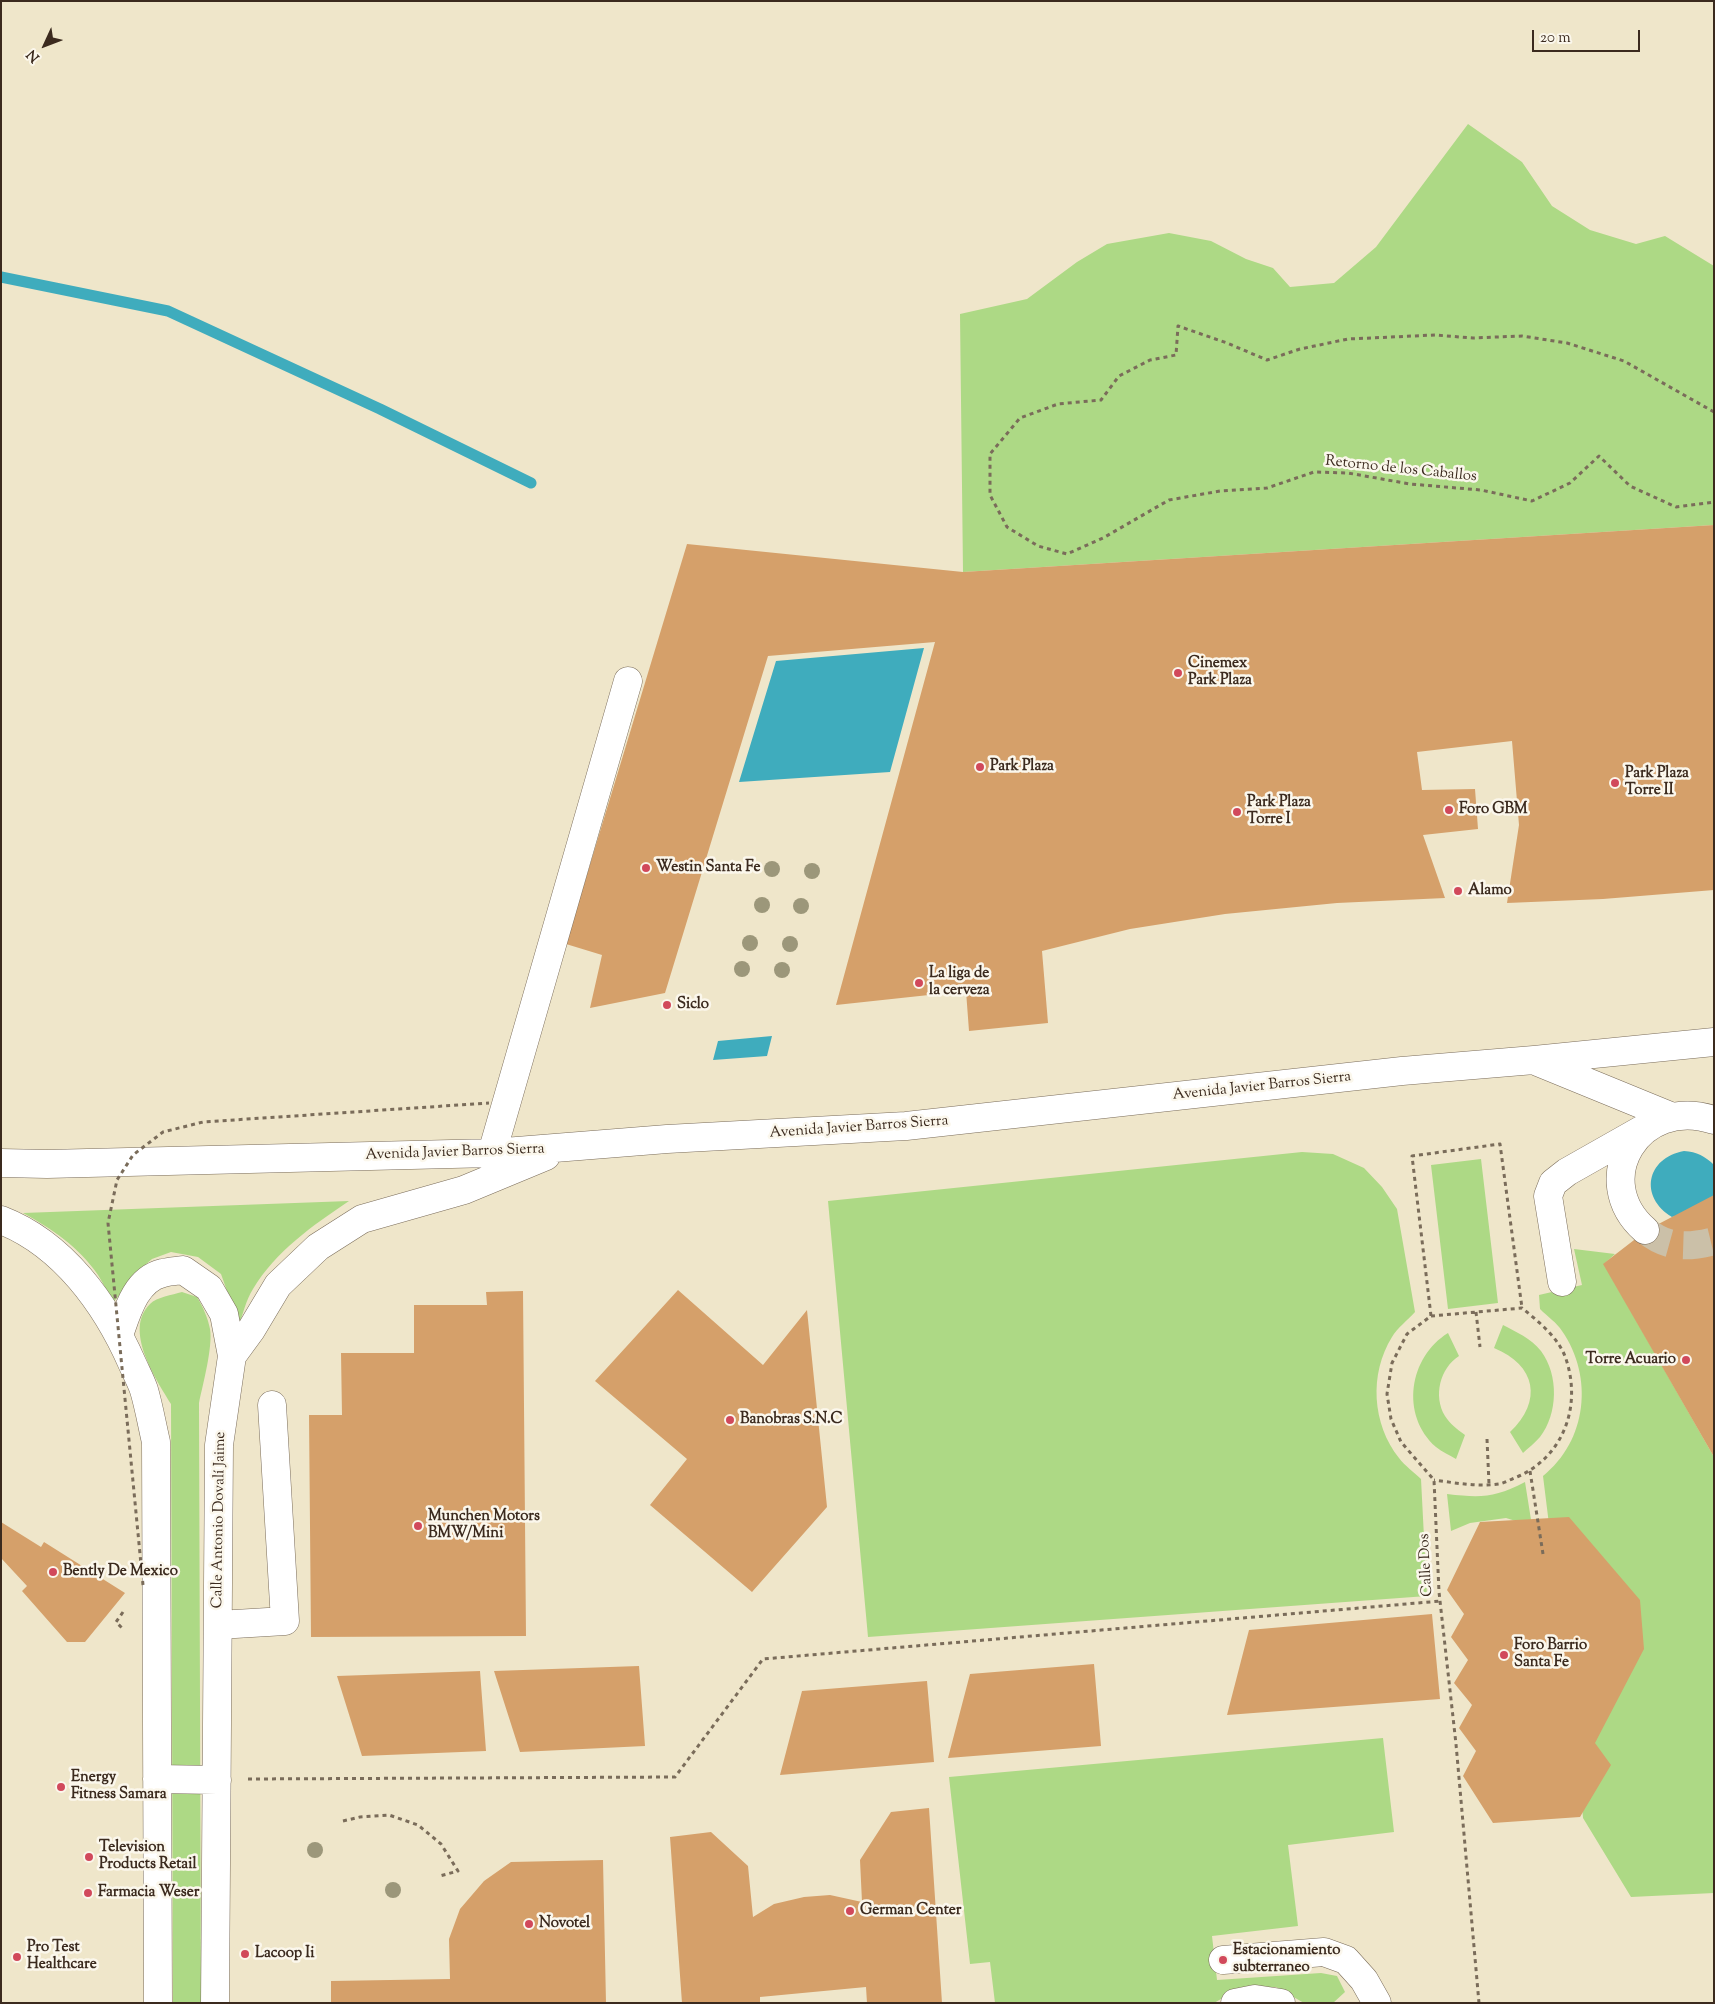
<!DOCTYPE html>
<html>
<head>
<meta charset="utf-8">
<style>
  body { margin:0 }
  #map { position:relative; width:1715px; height:2004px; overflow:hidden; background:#efe6ca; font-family:"Sorts Mill Goudy",serif }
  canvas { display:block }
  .frame { position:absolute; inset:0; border:2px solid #3b2a1e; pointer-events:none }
  .north { position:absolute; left:20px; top:20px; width:50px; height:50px; -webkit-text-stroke:4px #fbf7ec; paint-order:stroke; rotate:227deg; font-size:14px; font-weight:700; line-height:20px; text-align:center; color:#3b2a1e }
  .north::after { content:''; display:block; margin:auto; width:18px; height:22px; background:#3b2a1e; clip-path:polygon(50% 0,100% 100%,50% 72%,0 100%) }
  .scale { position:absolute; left:1532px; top:30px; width:108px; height:22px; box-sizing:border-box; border:2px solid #3b2a1e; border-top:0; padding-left:6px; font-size:15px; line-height:18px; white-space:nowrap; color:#3b2a1e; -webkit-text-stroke:4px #fbf7ec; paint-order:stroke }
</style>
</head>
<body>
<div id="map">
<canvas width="1715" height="2004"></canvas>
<div class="frame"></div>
<div class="north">N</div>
<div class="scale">20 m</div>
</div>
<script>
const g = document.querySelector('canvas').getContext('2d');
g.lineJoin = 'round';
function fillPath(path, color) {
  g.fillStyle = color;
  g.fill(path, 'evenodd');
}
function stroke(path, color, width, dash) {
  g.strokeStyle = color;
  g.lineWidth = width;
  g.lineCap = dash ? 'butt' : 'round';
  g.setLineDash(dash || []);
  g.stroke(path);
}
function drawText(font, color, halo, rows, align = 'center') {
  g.font = font + ' "Sorts Mill Goudy",serif';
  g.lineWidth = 5;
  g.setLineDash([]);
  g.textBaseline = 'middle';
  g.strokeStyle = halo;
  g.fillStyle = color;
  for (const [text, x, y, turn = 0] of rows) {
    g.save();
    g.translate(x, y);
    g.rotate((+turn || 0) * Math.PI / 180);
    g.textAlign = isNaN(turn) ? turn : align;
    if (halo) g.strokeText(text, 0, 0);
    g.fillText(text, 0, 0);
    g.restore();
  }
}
const green = new Path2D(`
  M1468,124L1522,162L1552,206L1590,230L1636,244L1665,236L1714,266V525L963,572L960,314L1027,299L1077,262L1107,244L1169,233L1211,241L1246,259L1273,268L1290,287L1334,283L1376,247Z
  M1302,1152L1333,1154L1364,1168L1382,1187L1397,1209L1415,1312C1408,1320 1397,1328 1392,1337C1369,1374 1372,1424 1399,1458C1405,1466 1414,1472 1421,1479L1427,1596L868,1637L828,1201Z
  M1481,1159L1498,1303L1448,1309L1431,1165Z
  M349,1201C312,1226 276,1251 253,1289C246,1300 243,1314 239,1325L221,1274L198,1257L171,1252L152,1259L137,1272L113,1303C108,1294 104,1284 98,1275C79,1247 52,1229 23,1213Z
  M1574,1249L1615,1254L1604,1264L1714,1457V1893L1631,1897L1583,1818L1578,1758L1543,1476C1587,1441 1594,1377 1562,1331C1557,1323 1547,1316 1540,1309L1539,1295L1582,1285Z
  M182,1292L197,1297C203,1307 208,1318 210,1329C213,1347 203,1384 199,1403L201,2003H173L171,1404C156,1379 123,1330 150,1304C157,1297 172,1295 182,1292Z
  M1503,1325C1516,1332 1531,1338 1541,1351C1559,1375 1558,1414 1540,1437C1535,1443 1528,1448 1523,1453L1510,1432C1543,1401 1536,1365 1494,1348Z
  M1448,1333L1459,1356C1440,1368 1433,1396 1445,1416C1450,1424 1457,1429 1465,1435L1456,1459C1450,1455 1442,1452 1436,1447C1400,1415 1409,1357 1448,1333Z
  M1525,1482L1532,1526L1506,1518L1470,1523L1451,1531L1447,1494C1481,1498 1494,1498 1525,1482Z
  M1383,1738L1394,1832L1288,1845L1298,1926L1212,1936L1217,1980L1321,1973L1337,1976L1345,1992L1333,2003H1304L1276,1987L1252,1988L1228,1995L1214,2003H995L990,1962L970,1964L949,1777Z`);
const water = new Path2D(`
  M924,648L890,772L739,782L776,661Z
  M772,1036L767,1056L713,1060L718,1041Z
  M1684,1151C1697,1152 1705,1156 1714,1165V1206L1672,1217C1639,1197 1646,1158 1684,1151Z`);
const stream = new Path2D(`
  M1,277L168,311L380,409L531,483`);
const building = new Path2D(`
  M1714,525V890L1603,899L1507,903L1519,825L1512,741L1417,752L1422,790L1475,789L1478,829L1423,835L1445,898L1337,903L1225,914L1130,929L1042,951L1048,1023L969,1031L966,991L836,1005L935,642L768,656L665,993L590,1008L602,955L566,944L687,544L963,572Z
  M1714,1195V1457L1603,1264L1647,1230Z
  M678,1290L763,1365L807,1310L827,1507L752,1592L650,1505L687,1459L595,1381Z
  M523,1291L526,1636L311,1637L309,1415H342L341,1353H414V1305H487L486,1292Z
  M1569,1517L1640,1600L1644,1649L1595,1743L1611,1765L1580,1817L1493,1823L1463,1776L1476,1751L1459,1728L1472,1705L1454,1683L1468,1660L1451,1637L1464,1614L1447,1590L1480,1522Z
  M1,1522L41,1547L44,1542L125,1593L85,1642H67L22,1591L27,1586L1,1558Z
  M1432,1614L1440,1699L1227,1715L1249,1630Z
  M1094,1664L1101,1746L948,1758L970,1674Z
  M639,1666L645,1746L520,1752L494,1671Z
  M480,1671L486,1751L362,1756L337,1676Z
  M927,1681L934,1762L780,1775L802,1691Z
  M929,1808L942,2003H867L866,1987L760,1997V2003H682L670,1837L711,1832L748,1866L753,1917L774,1904L804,1897L830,1895L862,1902L860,1860L891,1812Z
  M603,1860L606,2003H331V1981L450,1979L449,1939L460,1909L484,1881L511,1862Z`);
const minorTunnel = new Path2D(`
  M1645,1230C1667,1248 1687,1248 1714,1241`);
const path = new Path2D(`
  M1714,412L1624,361L1567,343L1522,336L1473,338L1435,335L1348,339L1300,349L1267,360L1227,343L1178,326L1176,355L1150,360L1119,376L1101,400L1058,404L1020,418L990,454V495L1007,527L1038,546L1067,554L1103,538L1169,500L1220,491L1267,488L1314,472L1348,473L1410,484L1481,490L1532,501L1570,483L1599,456L1630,486L1676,507L1714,502
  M1476,1312L1480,1347
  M1431,1316L1522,1308C1539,1322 1559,1338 1566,1359C1582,1407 1563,1457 1517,1477C1511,1479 1505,1483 1499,1484C1477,1487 1456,1483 1434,1480
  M1487,1439L1489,1484
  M1530,1471L1543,1554
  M123,1612L116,1622L124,1630
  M248,1779L675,1777L763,1659L1441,1601
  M343,1821L360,1817L389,1815L418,1825L441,1844L458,1871L440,1876
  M1479,2003L1456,1744L1439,1592L1434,1480L1401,1442L1391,1419L1387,1394L1392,1363L1407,1334L1431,1316L1412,1156L1500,1144L1522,1308`);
const minor = new Path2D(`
  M1538,1062L1670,1116
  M492,1153L628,681
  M1,1163L47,1164L492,1153L667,1139L906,1126L1402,1071L1534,1060L1714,1042
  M1,1220C63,1244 106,1304 132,1363C136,1372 141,1381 144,1390C149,1407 152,1425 156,1442L158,2003
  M1645,1230C1588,1180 1639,1095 1714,1120
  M1562,1282L1548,1196L1553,1183L1567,1172L1650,1125
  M119,1335C127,1312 136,1279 163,1273C170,1271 177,1271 183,1270L209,1288L224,1314L232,1356
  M218,1625L285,1621L272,1405
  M157,1779L217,1780
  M1223,1960L1324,1952L1346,1960L1364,1980L1377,2003
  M215,2003L219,1445L232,1356L251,1330L278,1285L318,1247L362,1219L464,1190L546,1156
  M1235,2003L1255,1999L1281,2003`);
const pathBridge = new Path2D(`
  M143,1585L108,1223L117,1180L133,1155L163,1132L203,1122L489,1103`);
const trees = [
  [772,869],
  [812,871],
  [762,905],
  [801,906],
  [750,943],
  [790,944],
  [742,969],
  [782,970],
  [315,1850],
  [393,1890]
];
const markers = [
  [1178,673,5,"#d1495b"],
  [980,767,5,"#d1495b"],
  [1615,783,5,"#d1495b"],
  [1449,810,5,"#d1495b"],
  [1237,812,5,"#d1495b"],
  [646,868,5,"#d1495b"],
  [1458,891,5,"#d1495b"],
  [919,983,5,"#d1495b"],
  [667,1005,5,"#d1495b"],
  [1686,1360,5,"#d1495b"],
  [730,1420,5,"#d1495b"],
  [418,1526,5,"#d1495b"],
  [53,1572,5,"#d1495b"],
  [1504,1655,5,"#d1495b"],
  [61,1787,5,"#d1495b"],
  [89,1857,5,"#d1495b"],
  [88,1893,5,"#d1495b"],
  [850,1911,5,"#d1495b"],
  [529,1924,5,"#d1495b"],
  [245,1954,5,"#d1495b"],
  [17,1957,5,"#d1495b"],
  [1223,1960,5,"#d1495b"]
];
const streetNames = [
  ["Retorno de los Caballos",1401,470,6],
  ["Avenida Javier Barros Sierra",1262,1087,-6],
  ["Avenida Javier Barros Sierra",859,1128,-4],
  ["Avenida Javier Barros Sierra",455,1153,-2],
  ["Calle Antonio Dovalí Jaime",220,1520,-89],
  ["Calle Dos",1427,1565,-93]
];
const poiNames = [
  ["Cinemex",1188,664],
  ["Park Plaza",1188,681],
  ["Park Plaza",990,767],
  ["Park Plaza",1625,774],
  ["Torre II",1625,791],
  ["Park Plaza",1247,803],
  ["Torre I",1247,820],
  ["Foro GBM",1459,810],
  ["Westin Santa Fe",656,868],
  ["Alamo",1468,891],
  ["La liga de",929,974],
  ["la cerveza",929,991],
  ["Siclo",677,1005],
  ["Torre Acuario",1676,1360,"right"],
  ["Banobras S.N.C",740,1420],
  ["Munchen Motors",428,1517],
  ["BMW/Mini",428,1534],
  ["Bently De Mexico",63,1572],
  ["Foro Barrio",1514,1646],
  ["Santa Fe",1514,1663],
  ["Energy",71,1778],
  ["Fitness Samara",71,1795],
  ["Television",99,1848],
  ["Products Retail",99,1865],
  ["Farmacia Weser",98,1893],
  ["German Center",860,1911],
  ["Novotel",539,1924],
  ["Pro Test",27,1948],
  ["Healthcare",27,1965],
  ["Estacionamiento",1233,1951],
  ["subterraneo",1233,1968],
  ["Lacoop Ii",255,1954]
];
fillPath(green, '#add985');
fillPath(water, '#3facbd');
stroke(stream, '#3facbd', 11);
fillPath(building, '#d5a06a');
stroke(minorTunnel, '#cbc0a8', 28, [28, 14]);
stroke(minor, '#7a6c5a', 29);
stroke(path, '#7a6c5a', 3, [4, 4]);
stroke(minor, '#fff', 28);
stroke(pathBridge, '#7a6c5a', 3, [4, 4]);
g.fillStyle = '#9c977a';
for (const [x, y] of trees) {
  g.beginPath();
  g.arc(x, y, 8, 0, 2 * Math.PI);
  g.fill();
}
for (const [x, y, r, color] of markers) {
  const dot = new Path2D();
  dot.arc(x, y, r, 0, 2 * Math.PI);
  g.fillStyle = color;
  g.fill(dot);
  stroke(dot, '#fbf7ec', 2);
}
drawText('15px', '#3b2a1e', '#fbf7ec', streetNames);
drawText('bold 15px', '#3b2a1e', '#fbf7ec', poiNames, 'left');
</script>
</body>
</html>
